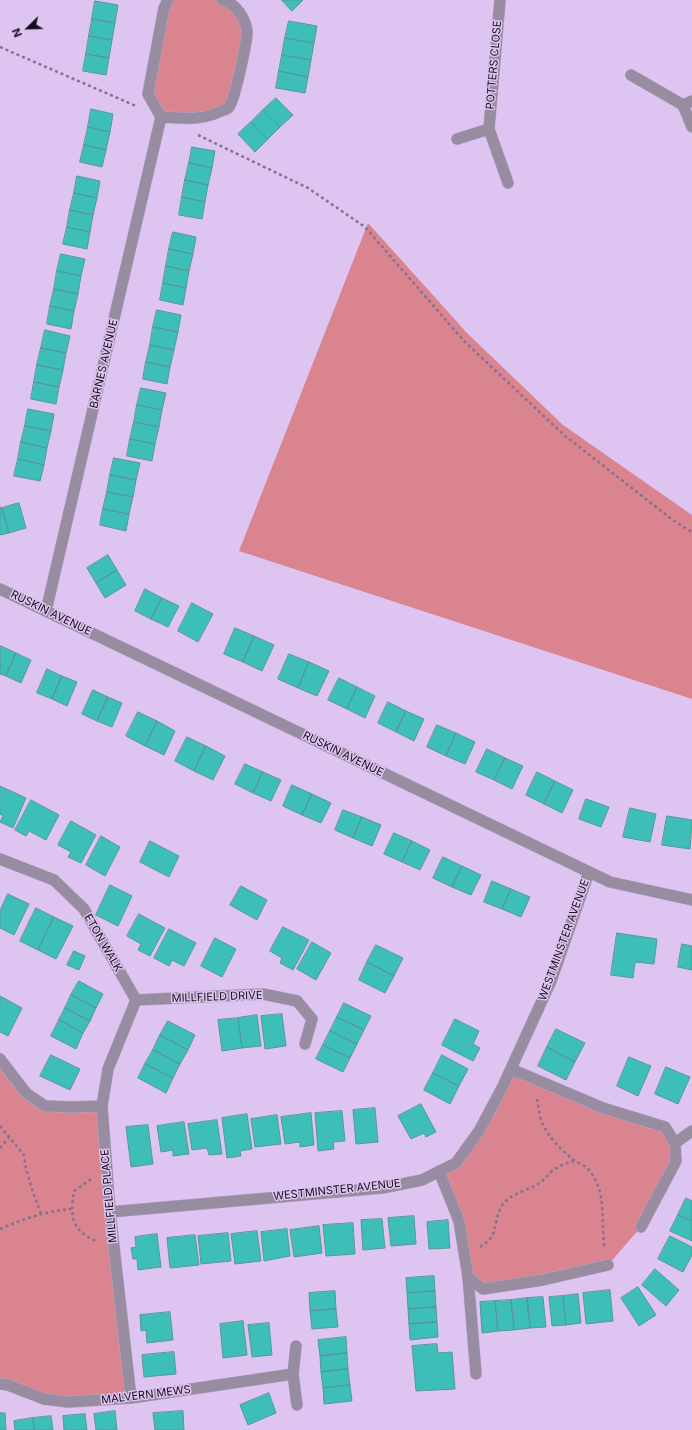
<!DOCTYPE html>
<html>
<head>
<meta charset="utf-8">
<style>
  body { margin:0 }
  #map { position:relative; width:692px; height:1430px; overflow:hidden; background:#dec5f1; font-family:Inter,sans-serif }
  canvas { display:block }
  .north { position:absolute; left:8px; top:8px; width:40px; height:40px; -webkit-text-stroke:3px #dec5f1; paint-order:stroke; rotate:247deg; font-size:11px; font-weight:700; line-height:16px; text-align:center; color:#150c1b }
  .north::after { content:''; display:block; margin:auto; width:14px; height:18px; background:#150c1b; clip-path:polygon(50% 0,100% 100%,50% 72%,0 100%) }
</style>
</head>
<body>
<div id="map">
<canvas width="692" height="1430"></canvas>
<div class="north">N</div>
</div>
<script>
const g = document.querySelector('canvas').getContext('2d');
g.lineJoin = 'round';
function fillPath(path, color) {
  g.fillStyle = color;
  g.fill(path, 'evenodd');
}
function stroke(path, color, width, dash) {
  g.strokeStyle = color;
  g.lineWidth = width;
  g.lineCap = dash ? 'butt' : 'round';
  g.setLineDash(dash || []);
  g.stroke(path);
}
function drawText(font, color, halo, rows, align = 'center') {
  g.font = font + ' Inter,sans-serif';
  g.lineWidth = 3;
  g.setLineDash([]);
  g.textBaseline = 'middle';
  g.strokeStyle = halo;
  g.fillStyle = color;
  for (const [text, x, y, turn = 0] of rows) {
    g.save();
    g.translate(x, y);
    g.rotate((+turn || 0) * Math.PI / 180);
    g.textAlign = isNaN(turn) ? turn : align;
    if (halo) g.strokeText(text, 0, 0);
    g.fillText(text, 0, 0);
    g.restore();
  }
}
const green = new Path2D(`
  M168,0H222L228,1L247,33L229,107L214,115L161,117L148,94Z
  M368,223L467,333L563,425L692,515V699L239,551Z
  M0,1059L45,1106H102L131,1398L68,1402L0,1384Z
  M511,1069L665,1127L676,1161L641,1227L608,1265L483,1289L468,1277L464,1256L440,1171L456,1163Z`);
const building = new Path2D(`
  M282,0H303L292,11Z
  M95,1L118,5L115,23L92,19Z
  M92,19L115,23L112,40L89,36Z
  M289,21L317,26L314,43L285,38Z
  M89,36L112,40L109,58L86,54Z
  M285,38L314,43L311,60L282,55Z
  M86,54L109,58L106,75L83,71Z
  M282,55L311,60L308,77L279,71Z
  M279,71L308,77L305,93L276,88Z
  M276,98L293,115L280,127L263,110Z
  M91,109L113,114L110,132L88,127Z
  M263,110L280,127L268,139L251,122Z
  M251,122L268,139L255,152L238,134Z
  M88,127L110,132L106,150L84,145Z
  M84,145L106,150L102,167L80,162Z
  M192,147L215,151L212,168L189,163Z
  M189,163L212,168L208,185L185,180Z
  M77,176L100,181L97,198L74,193Z
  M185,180L208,185L205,202L182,197Z
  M74,193L97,198L93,215L70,210Z
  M182,197L205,202L202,219L179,215Z
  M70,210L93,215L90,232L67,227Z
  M67,227L90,232L87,249L63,244Z
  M173,232L196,237L193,254L169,249Z
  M169,249L193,254L189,271L166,266Z
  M61,254L85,259L81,276L57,271Z
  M166,266L189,271L186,288L163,283Z
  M57,271L81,276L78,294L54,289Z
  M163,283L186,288L183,305L160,300Z
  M54,289L78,294L74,311L50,306Z
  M50,306L74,311L71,329L47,324Z
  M157,310L181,315L178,332L153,327Z
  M153,327L178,332L174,350L150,345Z
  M45,330L70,336L66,353L41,348Z
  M150,345L174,350L170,367L146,362Z
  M41,348L66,353L63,370L37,365Z
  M146,362L170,367L167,384L143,379Z
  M37,365L63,370L59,387L34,382Z
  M34,382L59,387L56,404L31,399Z
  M141,388L166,393L162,410L137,405Z
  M137,405L162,410L159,427L134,422Z
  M28,409L54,414L51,431L25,426Z
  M134,422L159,427L155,444L130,439Z
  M25,426L51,431L47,448L21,442Z
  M130,439L155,444L152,461L127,456Z
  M21,442L47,448L44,465L18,459Z
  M114,458L140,463L136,480L110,475Z
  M18,459L44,465L40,481L14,476Z
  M110,475L136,480L133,497L107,492Z
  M107,492L133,497L129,514L103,509Z
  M19,503L26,528L9,533L2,508Z
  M0,507V509L2,508L9,533L0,535Z
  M103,509L129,514L126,531L100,525Z
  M108,555L117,570L96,583L87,568Z
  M117,570L126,585L105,598L96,583Z
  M145,589L162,598L151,619L135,611Z
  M162,598L179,606L168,627L151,619Z
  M192,603L213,614L198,642L178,631Z
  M235,628L254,636L243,662L224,654Z
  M254,636L274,645L262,671L243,662Z
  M1,646L16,653L6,676L0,674V649Z
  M16,653L31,660L21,683L6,676Z
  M289,654L309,662L298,688L278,679Z
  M309,662L329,671L317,696L298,688Z
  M47,669L62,676L52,699L37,693Z
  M62,676L77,682L67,706L52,699Z
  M339,678L357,687L347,709L328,700Z
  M357,687L375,696L365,718L347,709Z
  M93,690L108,697L97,721L82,714Z
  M108,697L122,703L112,727L97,721Z
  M388,702L406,711L396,732L378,723Z
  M406,711L424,719L414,741L396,732Z
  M138,712L157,721L145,746L126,736Z
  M157,721L175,731L164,755L145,746Z
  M437,725L456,733L446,756L427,747Z
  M456,733L475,742L465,764L446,756Z
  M187,737L206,746L194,771L175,761Z
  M206,746L225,756L213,780L194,771Z
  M487,749L505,758L494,780L476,772Z
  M505,758L523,766L512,789L494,780Z
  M245,764L263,772L253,793L235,784Z
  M263,772L281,780L271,801L253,793Z
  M537,772L555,781L544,804L526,795Z
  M555,781L573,790L562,813L544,804Z
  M292,785L312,794L302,815L283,806Z
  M0,786L26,798L13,828L0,822L3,816L0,814Z
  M312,794L331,803L321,823L302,815Z
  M586,799L609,807L601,827L579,819Z
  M31,800L59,815L46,840L29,831L26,836L15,830Z
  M630,808L656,814L650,842L623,837Z
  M343,810L362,817L353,838L335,830Z
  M667,816L692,820L690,849L662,845Z
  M362,817L381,825L372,846L353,838Z
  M71,821L96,835L81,863L68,857L71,852L58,845Z
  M394,833L412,841L402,862L384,854Z
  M101,836L120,847L105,876L86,865Z
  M150,841L179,856L169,877L140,862Z
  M412,841L430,850L420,870L402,862Z
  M443,857L462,866L452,887L433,878Z
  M462,866L481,875L471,895L452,887Z
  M492,881L511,889L502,909L484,902Z
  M110,885L132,896L118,926L96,915Z
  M241,886L267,900L257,920L230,905Z
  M511,889L530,897L521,917L502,909Z
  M8,894L29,904L14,935L0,928V911Z
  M36,908L54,917L38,950L20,941Z
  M139,914L165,928L150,956L138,950L141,944L127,936Z
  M54,917L73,926L56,959L38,950Z
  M283,927L309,940L293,970L280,963L282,958L270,951Z
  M169,929L196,943L184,966L172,960L169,966L154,958Z
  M617,933L657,939L654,964L635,962L633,978L611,975Z
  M215,938L236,949L222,977L201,966Z
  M312,942L331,953L316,980L297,969Z
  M682,944L692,946V970L678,967Z
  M376,945L403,958L394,976L367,962Z
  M74,951L85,956L79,970L67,965Z
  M367,962L394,976L385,993L359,980Z
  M79,981L103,994L96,1008L71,995Z
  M71,995L96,1008L90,1021L65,1008Z
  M0,996L22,1008L8,1036L0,1032Z
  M344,1003L371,1016L364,1030L337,1017Z
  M65,1008L90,1021L83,1033L59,1020Z
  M282,1014L286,1046L265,1049L261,1016Z
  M257,1015L261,1046L242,1048L238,1018Z
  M337,1017L364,1030L357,1044L330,1031Z
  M238,1018L242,1048L222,1051L218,1020Z
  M455,1019L479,1031L473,1044L480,1048L473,1061L442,1045Z
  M59,1020L83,1033L76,1049L51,1036Z
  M168,1021L195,1035L188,1050L160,1035Z
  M556,1029L585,1043L575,1062L547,1047Z
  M330,1031L357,1044L350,1058L323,1045Z
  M160,1035L188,1050L180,1064L153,1050Z
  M323,1045L350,1058L343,1072L316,1059Z
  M547,1047L575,1062L566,1080L538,1066Z
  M153,1050L180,1064L173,1078L145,1064Z
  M51,1055L80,1069L70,1090L40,1076Z
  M442,1055L468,1069L459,1086L433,1073Z
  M629,1057L651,1066L638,1096L617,1086Z
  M145,1064L173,1078L166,1093L138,1078Z
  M666,1067L690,1077L678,1104L655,1094Z
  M433,1073L459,1086L450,1104L424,1090Z
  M421,1104L436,1132L426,1137L424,1133L411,1139L398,1116Z
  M375,1108L378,1142L356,1144L353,1110Z
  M342,1111L345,1141L333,1142L334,1149L318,1151L315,1113Z
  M311,1113L314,1145L300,1147V1142L285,1144L281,1117Z
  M247,1114L252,1149L240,1151L241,1156L227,1158L222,1118Z
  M277,1115L281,1144L255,1147L251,1119Z
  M217,1120L222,1154L209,1155L207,1148L192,1150L188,1124Z
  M184,1122L189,1154L173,1156V1150L161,1152L157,1126Z
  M148,1125L153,1164L131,1167L126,1127Z
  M686,1198L692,1201V1221L678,1215Z
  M678,1215L692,1221V1241L670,1231Z
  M414,1216L416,1244L391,1246L388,1218Z
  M382,1219L385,1248L363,1250L361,1220Z
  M448,1220L450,1248L429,1249L427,1222Z
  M353,1223L355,1254L326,1256L323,1225Z
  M319,1226L322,1253L294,1257L290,1230Z
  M287,1229L290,1256L264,1261L261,1232Z
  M257,1231L261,1261L235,1264L231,1234Z
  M228,1233L231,1261L201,1264L198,1236Z
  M157,1234L161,1267L138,1270L137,1259H133L131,1248L136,1247L135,1237Z
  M195,1235L199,1265L170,1268L167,1238Z
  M670,1236L692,1247V1255L683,1272L658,1259Z
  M655,1269L679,1290L666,1306L642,1285Z
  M434,1276L435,1291L407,1293L406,1278Z
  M638,1287L656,1315L639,1326L621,1298Z
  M610,1290L613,1321L586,1324L583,1293Z
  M335,1291L336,1309L310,1311L309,1293Z
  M435,1291L436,1307L408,1309L407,1293Z
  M578,1294L581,1323L566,1325L563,1296Z
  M563,1296L566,1325L552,1326L549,1297Z
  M543,1297L546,1327L530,1328L527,1298Z
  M527,1298L530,1328L514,1330L511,1300Z
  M511,1300L514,1330L498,1331L495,1301Z
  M495,1301L498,1331L482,1333L480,1302Z
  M436,1307L437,1322L409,1324L408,1309Z
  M336,1309L338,1327L312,1329L310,1311Z
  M170,1312L173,1340L147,1343L146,1330L141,1331L140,1315Z
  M243,1321L247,1355L223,1358L220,1324Z
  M437,1322L438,1337L410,1340L409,1324Z
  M269,1323L272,1355L252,1357L248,1325Z
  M346,1337L347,1353L320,1356L318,1340Z
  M437,1344L438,1353L452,1352L455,1389L416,1391L412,1346Z
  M174,1352L176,1374L144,1377L142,1355Z
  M347,1353L348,1369L321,1372L320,1356Z
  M348,1369L350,1385L323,1388L321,1372Z
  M350,1385L352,1401L324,1404L323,1388Z
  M269,1393L276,1413L248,1425L240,1405Z
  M115,1411L117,1430H96L94,1414Z
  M183,1411L184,1430H155L153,1413Z
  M0,1413H5L6,1430H0Z
  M85,1414L87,1430H64L63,1416Z
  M51,1416L53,1430H34L33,1418Z
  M33,1418L34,1430H15L14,1421Z`);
const path = new Path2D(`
  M0,47L136,106
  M198,135L308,188L365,227L464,341L564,435L674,521L692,532
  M537,1099C538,1105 539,1113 541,1120C547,1136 560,1149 574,1160C578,1163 585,1165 589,1170C608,1193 600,1222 605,1249
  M0,1126L24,1155L26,1169L34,1195L41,1214
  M0,1148L9,1137
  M91,1179L74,1191C70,1216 71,1230 96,1241
  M0,1229C23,1219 46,1211 71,1209
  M480,1247C499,1236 493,1225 500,1209C506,1194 528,1191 541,1182C545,1179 548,1175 552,1171C559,1166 566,1163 574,1161`);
const service = new Path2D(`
  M675,1143L692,1131
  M468,1277L476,1374`);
const minor = new Path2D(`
  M500,0L489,129L508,183
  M631,75L683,105L692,101
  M683,105L692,127
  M161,117C182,118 202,121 221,111C224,110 228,109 229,107C235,99 247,42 247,32C246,19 236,3 222,0
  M457,139L489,129
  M0,589L610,882L692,900
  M46,611L161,117L148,94L164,8L168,0
  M0,859L54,880L84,909L136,1000
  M136,1000L263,994L297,1001L312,1019L305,1044
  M0,1059L26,1093L45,1106L73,1107L102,1106
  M511,1069L603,1108L665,1127L675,1143L676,1161L641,1227
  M439,1171L459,1221L468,1277L483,1289L543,1280L608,1265
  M110,1212L382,1188L422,1180L456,1163L479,1131L503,1086L551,981L589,872
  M296,1346L293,1374L297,1405
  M0,1384L8,1385L44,1399L68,1402L131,1398L293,1374
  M131,1398L110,1212L102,1106L108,1069L136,1000`);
const streetNames = [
  ["POTTERS CLOSE",494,65,-85],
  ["BARNES AVENUE",104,364,-77],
  ["RUSKIN AVENUE",51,613,26],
  ["RUSKIN AVENUE",343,754,26],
  ["WESTMINSTER AVENUE",564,940,-70],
  ["ETON WALK",103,943,60],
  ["MILLFIELD DRIVE",217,997,-2],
  ["WESTMINSTER AVENUE",337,1190,-6],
  ["MILLFIELD PLACE",109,1196,-95],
  ["MALVERN MEWS",146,1395,-7]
];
fillPath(green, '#da8490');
fillPath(building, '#3dbeb9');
stroke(building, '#599794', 1);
stroke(service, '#baa4ca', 12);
stroke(minor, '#baa4ca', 12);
stroke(path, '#847291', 2.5, [3, 3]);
stroke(service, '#988da0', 11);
stroke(minor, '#988da0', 11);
drawText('11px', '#150c1b', '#dec5f1', streetNames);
</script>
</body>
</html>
